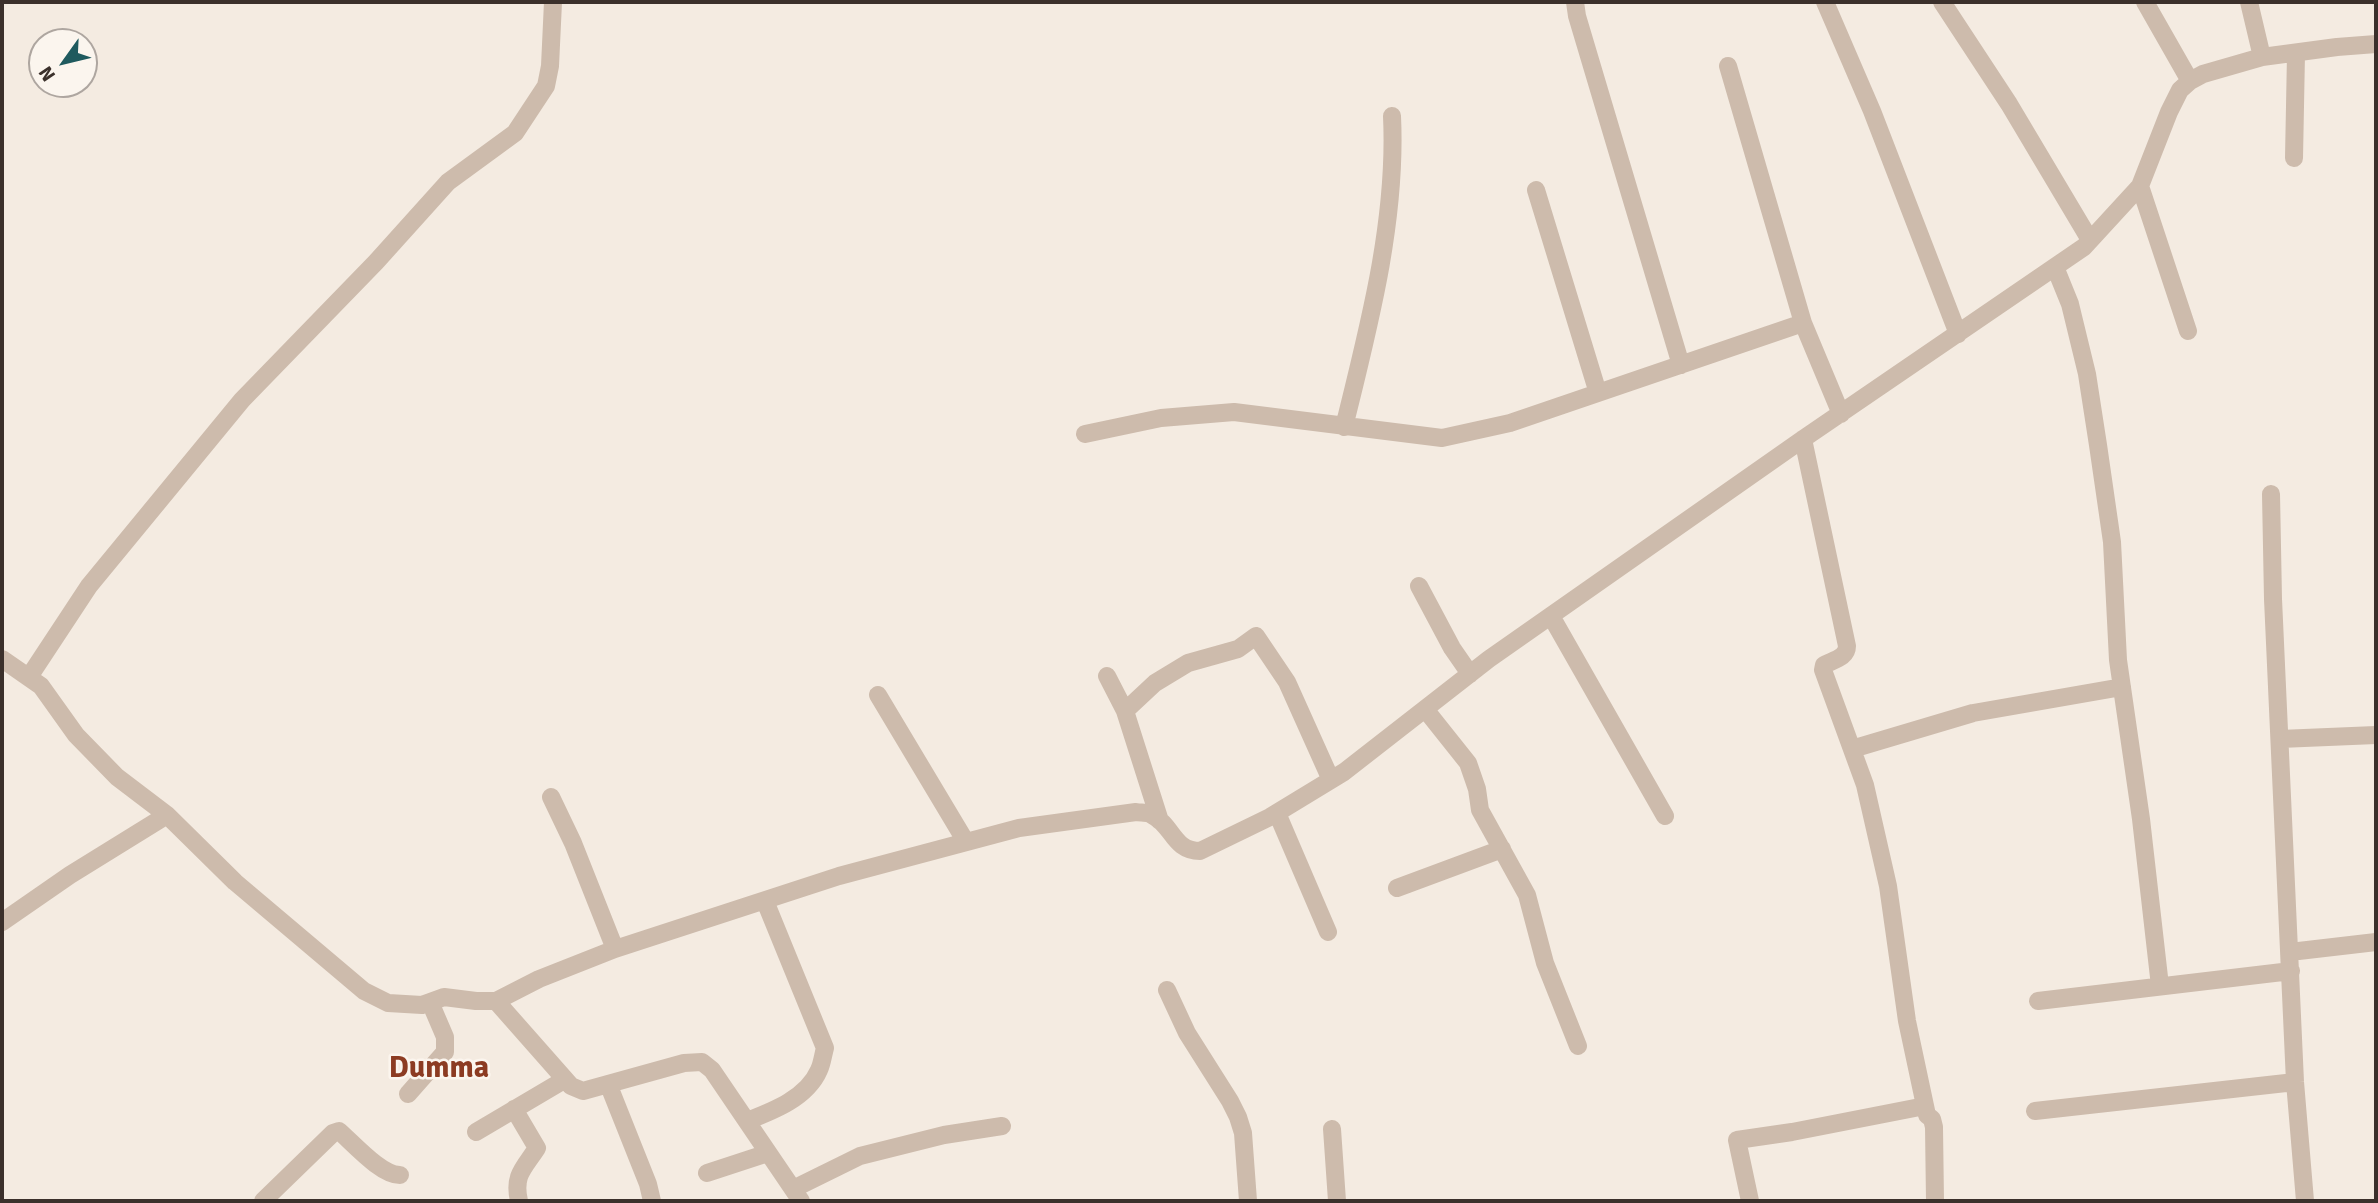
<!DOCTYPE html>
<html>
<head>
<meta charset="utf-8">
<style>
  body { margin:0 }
  #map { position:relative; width:2378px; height:1203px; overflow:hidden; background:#f4ebe1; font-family:Signika,sans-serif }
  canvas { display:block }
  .frame { position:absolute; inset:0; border:4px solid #3b302b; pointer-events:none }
  .north { position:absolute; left:28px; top:28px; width:70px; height:70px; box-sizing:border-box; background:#fbf5ee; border:2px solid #aea6a0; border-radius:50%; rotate:236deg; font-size:19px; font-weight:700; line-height:28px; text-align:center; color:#3b302b }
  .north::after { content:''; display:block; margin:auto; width:24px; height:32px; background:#1f5a5e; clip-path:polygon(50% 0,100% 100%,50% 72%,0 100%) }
</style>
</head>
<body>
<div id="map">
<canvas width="2378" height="1203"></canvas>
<div class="frame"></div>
<div class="north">N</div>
</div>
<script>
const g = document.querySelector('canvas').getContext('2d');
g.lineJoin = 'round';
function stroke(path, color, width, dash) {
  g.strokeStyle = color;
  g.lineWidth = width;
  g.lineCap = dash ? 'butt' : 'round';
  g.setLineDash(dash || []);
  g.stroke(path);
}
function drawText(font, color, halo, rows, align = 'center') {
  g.font = font + ' Signika,sans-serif';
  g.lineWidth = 5;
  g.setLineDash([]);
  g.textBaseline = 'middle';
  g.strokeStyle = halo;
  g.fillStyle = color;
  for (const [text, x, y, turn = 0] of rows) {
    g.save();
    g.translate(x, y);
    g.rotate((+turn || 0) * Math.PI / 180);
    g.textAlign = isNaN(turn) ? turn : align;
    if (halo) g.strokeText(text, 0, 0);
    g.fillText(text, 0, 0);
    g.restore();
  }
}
const minor = new Path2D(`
  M1575,2L1577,16L1681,365
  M1825,2L1872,111L1958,334
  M1942,2L2009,104L2090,240
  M2145,2L2190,81
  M2249,2L2262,57
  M1728,66L1803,323L1841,414
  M2294,158L2296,54
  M2140,186L2188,331
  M1536,190L1598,393
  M2055,267L2070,304L2087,374L2098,445L2112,542L2118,660L2141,819L2160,986
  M1344,427C1369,326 1397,220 1392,116
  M1085,434L1161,418L1234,412L1442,438L1510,423L1803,323
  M1803,439L1847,646C1847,658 1833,660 1824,665L1823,670L1865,785L1888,886L1907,1021L1927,1115L1932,1119L1934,1127L1935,1201
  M2271,494L2273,599L2295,1082L2305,1201
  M1419,586L1452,648L1470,674
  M1551,616L1665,816
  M2,659L41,686L76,735L117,777L167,815L235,882L364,991L388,1003L422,1005L444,997L476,1001H496L539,979L615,949L839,876L1019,828L1136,812C1141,813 1148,812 1152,815C1173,825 1173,851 1200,851L1270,817L1344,772L1489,659L1803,439L2084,247L2140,186L2169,112L2180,90L2190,81L2203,74L2262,57L2337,47L2376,44
  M1107,676L1125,711L1160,821
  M29,677L89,586L242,400L376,262L448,182L515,133L546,86L550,66L553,2
  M878,695L966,842
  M1425,709L1468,763L1477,789L1480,810L1527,895L1545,963L1578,1046
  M1125,711L1155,683L1188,663L1238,649L1256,636L1287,682L1331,780
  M2280,739L2376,735
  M1852,749L1973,713L2122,687
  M551,797L573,843L615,949
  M1277,813L1328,932
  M1397,888L1502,849
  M2,922L70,875L167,815
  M2290,952L2376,942
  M1167,990L1187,1033L1230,1101L1238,1117L1243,1133L1248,1201
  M496,1001L571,1086L583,1091L684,1063L702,1062L712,1070L801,1201
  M2038,1001L2291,971
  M609,1086L648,1184L652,1201
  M408,1094L445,1052V1037L430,1002
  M514,1109L537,1148C524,1168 513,1175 519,1201
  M2035,1111L2295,1082
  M747,1121C773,1111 807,1098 819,1070C822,1064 823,1055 825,1048L765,901
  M1332,1129L1337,1201
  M476,1132L564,1080
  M707,1173L768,1153
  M793,1189L860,1156L944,1135L1002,1126
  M263,1201L333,1133L339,1131C354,1144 381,1175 400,1175
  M1750,1201L1737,1140L1792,1132L1925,1106`);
const quarterNames = [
  ["Dumma",439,1069]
];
stroke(minor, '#cdbbac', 18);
drawText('bold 30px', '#8c3b22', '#fbf5ee', quarterNames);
</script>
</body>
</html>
